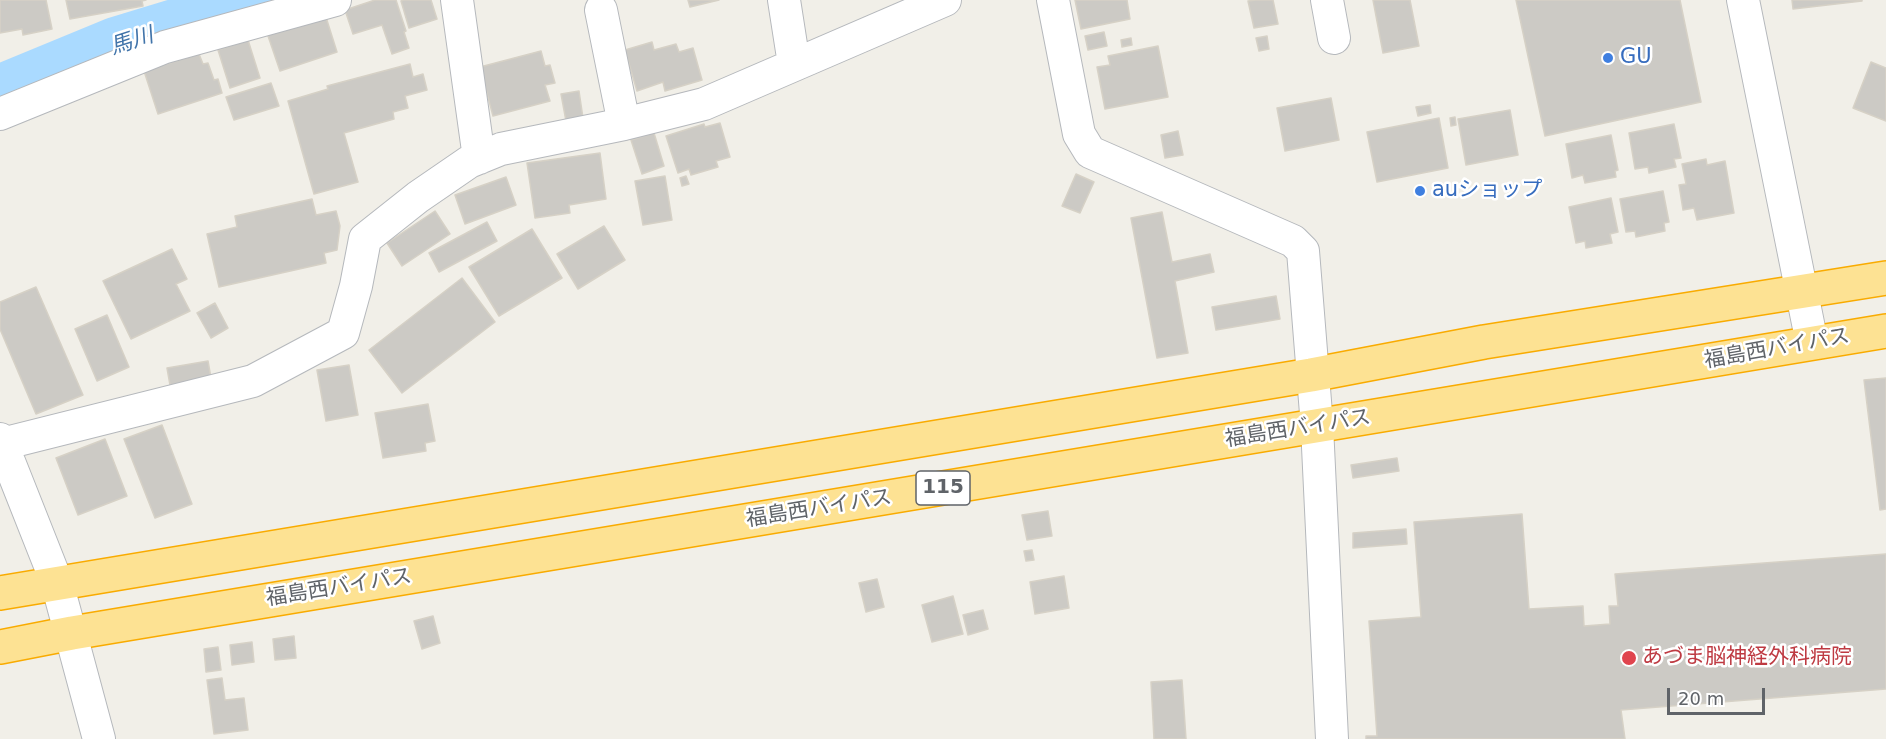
<!DOCTYPE html>
<html>
<head>
<meta charset="utf-8">
<style>
  body { margin:0 }
  #map { position:relative; width:1886px; height:739px; overflow:hidden; background:#f1efe8; font-family:"DejaVu Sans",sans-serif }
  canvas { display:block }
  .scale { position:absolute; left:1667px; top:688px; width:98px; height:27px; box-sizing:border-box; border:3px solid #5f6368; border-top:0; padding-left:8px; font-size:18px; line-height:21px; white-space:nowrap; color:#5f6368; -webkit-text-stroke:4px #fff; paint-order:stroke }
</style>
</head>
<body>
<div id="map">
<canvas width="1886" height="739"></canvas>
<div class="scale">20 m</div>
</div>
<script>
const g = document.querySelector('canvas').getContext('2d');
g.lineJoin = 'round';
function stroke(path, color, width, dash) {
  g.strokeStyle = color;
  g.lineWidth = width;
  g.lineCap = dash ? 'butt' : 'round';
  g.setLineDash(dash || []);
  g.stroke(path);
}
function fillPath(path, color) {
  g.fillStyle = color;
  g.fill(path, 'evenodd');
}
function drawText(font, color, halo, rows, align = 'center') {
  g.font = font + ' "DejaVu Sans","Noto Sans JP",sans-serif';
  g.lineWidth = 5;
  g.setLineDash([]);
  g.textBaseline = 'middle';
  g.strokeStyle = halo;
  g.fillStyle = color;
  for (const [text, x, y, turn = 0] of rows) {
    g.save();
    g.translate(x, y);
    g.rotate((+turn || 0) * Math.PI / 180);
    g.textAlign = isNaN(turn) ? turn : align;
    if (halo) g.strokeText(text, 0, 0);
    g.fillText(text, 0, 0);
    g.restore();
  }
}
const river = new Path2D(`
  M0,94L116,46L267,0`);
const building = new Path2D(`
  M0,0H46L52,29L23,35L22,29L0,33Z
  M66,0H146L142,1L143,6L70,19Z
  M375,0H396L406,31L404,32L409,48L392,54L382,25L353,34L345,10Z
  M404,0H431L437,19L409,28L401,1Z
  M688,0H719L690,7Z
  M1075,0H1127L1130,19L1081,29Z
  M1256,0H1273L1278,24L1254,28L1248,1Z
  M1373,0H1410L1419,46L1383,53Z
  M1516,0H1680L1701,102L1545,136Z
  M1792,0H1862V1L1793,9Z
  M325,14L337,52L280,71L267,33Z
  M1104,32L1107,46L1088,50L1085,36Z
  M1267,36L1269,49L1259,51L1256,38Z
  M1131,38L1132,45L1122,47L1121,40Z
  M248,40L260,78L230,88L218,50Z
  M652,42L654,50L676,44L679,52L693,48L702,80L665,91L663,82L637,91L625,50Z
  M1158,46L1168,97L1105,109L1097,67L1110,65L1108,56Z
  M541,51L545,66L550,65L555,83L545,85L550,101L493,116L480,67Z
  M199,54L203,64L208,63L214,80L218,79L222,93L158,114L144,71Z
  M1871,62L1886,68V121L1853,108Z
  M410,64L413,77L423,74L427,90L405,96L408,108L393,112L394,119L344,133L358,182L314,194L288,101L328,89L327,86Z
  M271,83L279,106L234,120L226,97Z
  M579,91L583,118L566,121L561,94Z
  M1331,98L1339,140L1285,151L1277,108Z
  M1430,105L1431,113L1418,116L1416,107Z
  M1510,110L1518,155L1466,165L1458,119Z
  M1455,117L1456,125L1451,126L1450,118Z
  M1439,118L1448,168L1377,182L1367,132Z
  M720,123L730,157L716,161L718,167L691,175L689,169L678,173L666,136L704,124L705,127Z
  M1674,124L1681,158L1674,159L1676,167L1649,173L1648,167L1635,169L1629,133Z
  M1178,131L1183,155L1165,158L1161,135Z
  M654,133L664,166L642,174L631,140Z
  M1611,135L1618,170L1615,171L1616,177L1585,183L1583,175L1572,178L1566,144Z
  M600,153L606,199L569,205L570,213L535,218L527,163Z
  M1706,159L1707,165L1725,161L1734,213L1697,220L1694,208L1683,210L1679,185L1686,184L1682,164Z
  M1076,174L1094,182L1080,213L1062,206Z
  M665,176L672,220L643,225L635,181Z
  M686,176L689,184L682,186L680,178Z
  M506,177L516,205L465,224L455,195Z
  M1663,191L1669,222L1664,223L1665,231L1636,237L1635,231L1626,232L1620,199Z
  M1611,198L1618,232L1610,234L1612,243L1586,248L1585,241L1576,243L1569,207Z
  M312,199L316,215L336,211L340,226L337,250L324,253L326,263L219,287L207,234L237,227L235,216Z
  M435,211L450,234L402,266L387,243Z
  M1162,212L1172,262L1210,254L1214,272L1175,281L1188,353L1157,358L1131,218Z
  M487,222L497,241L439,272L429,253Z
  M604,226L625,260L578,289L557,254Z
  M532,229L562,278L499,316L469,267Z
  M172,249L187,279L176,284L190,311L131,339L103,281Z
  M462,278L495,322L402,393L369,350Z
  M36,287L83,395L36,414L0,329V302Z
  M1276,296L1280,319L1216,330L1212,307Z
  M215,303L228,328L211,338L197,313Z
  M107,315L129,367L97,381L75,329Z
  M208,361L211,378L170,385L167,368Z
  M349,365L358,415L326,421L317,370Z
  M1886,378V509L1880,510L1864,380Z
  M428,404L435,441L425,443L426,451L383,458L375,413Z
  M162,425L192,504L155,518L124,439Z
  M105,439L127,496L78,515L56,458Z
  M1397,458L1399,471L1353,478L1351,465Z
  M1048,511L1052,536L1027,540L1022,515Z
  M1522,514L1529,609L1583,606L1584,626L1610,624L1609,606H1618L1615,574L1886,554V689L1621,710L1625,739H1366V736H1377L1369,621L1421,617L1414,522Z
  M1406,529L1407,544L1353,548V533Z
  M1032,550L1034,560L1026,561L1024,551Z
  M1064,576L1069,608L1035,614L1030,582Z
  M877,579L884,607L866,612L859,583Z
  M953,596L963,634L932,642L922,605Z
  M983,610L988,629L968,635L963,615Z
  M433,616L440,643L422,649L414,621Z
  M294,636L296,658L275,660L273,639Z
  M252,642L254,662L232,665L230,645Z
  M218,647L221,670L206,672L204,649Z
  M222,678L225,700L244,698L248,730L214,734L207,680Z
  M1182,680L1186,739H1154L1151,682Z`);
const minor = new Path2D(`
  M457,0L479,158
  M784,0L794,64
  M1053,0L1079,134L1090,152L1293,241L1303,251L1317,426L1332,739
  M1327,0L1334,38
  M1743,0L1812,343
  M601,10L624,124
  M0,114L165,47L335,0
  M0,439L57,583L99,739
  M2,444L253,381L343,333L356,286L365,239L418,197L469,162L501,149L624,124L704,104L945,0`);
const highway = new Path2D(`
  M0,593L1311,375L1484,342L1886,278
  M0,647L72,633L1886,331`);
const markers = [
  [1608,58,6,"#3f7fe0"],
  [1420,191,6,"#3f7fe0"],
  [1629,658,8,"#e0444e"]
];
const shields = [
  [943,488,54]
];
const shieldNames = [
  ["115",943,488]
];
const shopNames = [
  ["GU",1620,58],
  ["auショップ",1432,191]
];
const streetNames = [
  ["福島西バイパス",1777,349,-10],
  ["福島西バイパス",1298,429,-9],
  ["福島西バイパス",819,509,-9],
  ["福島西バイパス",339,588,-9]
];
const healthNames = [
  ["あづま脳神経外科病院",1642,658]
];
const waterNames = [
  ["馬川",132,42,-18]
];
stroke(river, '#aadaff', 58);
fillPath(building, '#cccac5');
stroke(building, '#d6d1c6', 1.5);
stroke(minor, '#b5b8bc', 34);
stroke(highway, '#f9ab00', 36);
stroke(minor, '#fff', 32);
stroke(highway, '#fde293', 33);
for (const [x, y, r, color] of markers) {
  const dot = new Path2D();
  dot.arc(x, y, r, 0, 2 * Math.PI);
  g.fillStyle = color;
  g.fill(dot);
  stroke(dot, '#fff', 2);
}
for (const [x, y, w] of shields) {
  const box = new Path2D();
  box.roundRect(x - w / 2, y - 17, w, 34, 4.5);
  g.fillStyle = '#fff';
  g.fill(box);
  stroke(box, '#5f6368', 1.5);
}
drawText('bold 20px', '#5f6368', null, shieldNames);
drawText('21px', '#366cbe', '#fff', shopNames, 'left');
drawText('21px', '#5f6368', '#fff', streetNames);
drawText('21px', '#be3a42', '#fff', healthNames, 'left');
drawText('italic 22px', '#4174aa', '#fff', waterNames);
</script>
</body>
</html>
